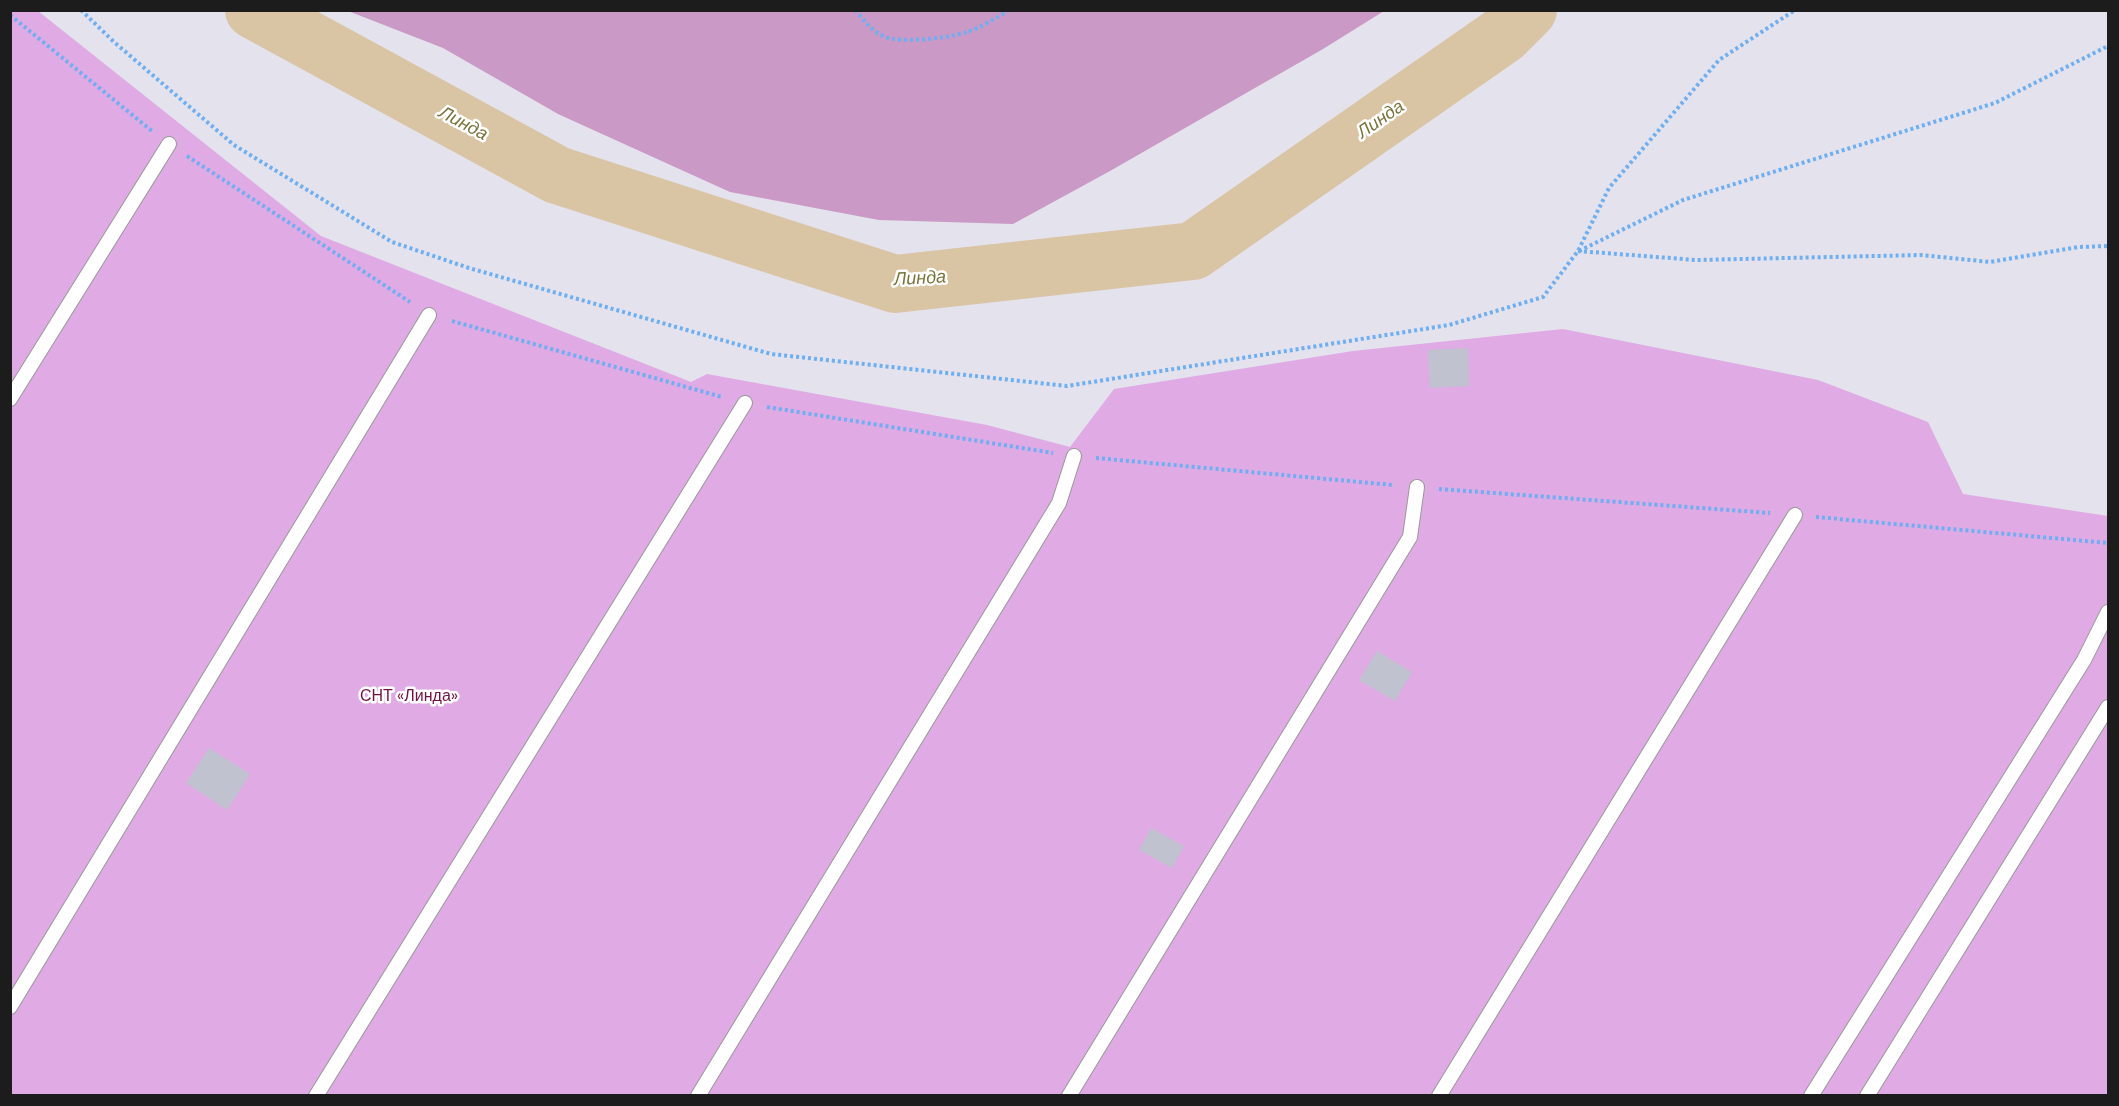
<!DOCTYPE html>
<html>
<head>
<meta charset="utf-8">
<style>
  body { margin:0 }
  #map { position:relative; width:2119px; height:1106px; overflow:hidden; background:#e3e2ed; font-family:"DM Sans",sans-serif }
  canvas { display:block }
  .frame { position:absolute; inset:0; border:12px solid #1c1c1c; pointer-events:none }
</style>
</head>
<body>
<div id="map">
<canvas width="2119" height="1106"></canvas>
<div class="frame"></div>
</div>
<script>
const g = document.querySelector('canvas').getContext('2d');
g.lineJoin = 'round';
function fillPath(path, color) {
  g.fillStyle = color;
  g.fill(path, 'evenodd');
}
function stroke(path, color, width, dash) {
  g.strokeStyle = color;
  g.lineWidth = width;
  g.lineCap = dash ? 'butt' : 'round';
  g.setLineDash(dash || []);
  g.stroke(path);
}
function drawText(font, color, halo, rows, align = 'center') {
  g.font = font + ' "DM Sans",sans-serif';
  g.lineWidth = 5;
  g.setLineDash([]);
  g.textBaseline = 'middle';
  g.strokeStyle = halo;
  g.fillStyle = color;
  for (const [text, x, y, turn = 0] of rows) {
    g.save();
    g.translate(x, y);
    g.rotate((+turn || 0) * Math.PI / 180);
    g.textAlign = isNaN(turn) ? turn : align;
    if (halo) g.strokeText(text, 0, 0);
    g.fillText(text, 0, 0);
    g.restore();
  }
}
const grass = new Path2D(`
  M10,11H38L321,236L691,382L707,374L987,425L1070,447L1114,389L1353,351L1563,329L1818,380L1928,422L1963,494L2108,516V1095H11Z`);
const forest = new Path2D(`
  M348,11H1384L1323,49L1110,171L1013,224L879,220L730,192L558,114L443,48Z`);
const river = new Path2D(`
  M254,10L557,175L895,284L1193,251L1503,35L1528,10`);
const building = new Path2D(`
  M1468,348L1469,386L1430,388L1428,350Z
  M1377,651L1412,672L1395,701L1359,680Z
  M209,748L250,774L227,810L186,783Z
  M1151,828L1184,846L1172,868L1139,850Z`);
const path = new Path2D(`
  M81,10L114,42L234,145L392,242L469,268L771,354L1067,386L1449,325L1543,297L1578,251L1609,188L1719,60L1795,10
  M855,10C864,20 871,30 883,36C898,44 950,38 967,32C978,29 998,17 1009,10
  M10,15L152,131
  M187,156L410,302
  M1578,251L1696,260L1921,255L1990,262L2079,247L2108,246
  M1579,251L1683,200L1995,103L2108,46
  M452,321L722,397
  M767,407L1053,453
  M1096,458L1393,485
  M1439,489L1770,513
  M1816,517L2108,543`);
const service = new Path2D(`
  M10,399L169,144
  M10,1007L429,315
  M316,1096L745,403
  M698,1096L1059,503L1074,456
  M1069,1096L1410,537L1417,487
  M1439,1096L1795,515
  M1811,1096L2084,660L2108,612
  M1867,1096L2108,707`);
const parkNames = [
  ["СНТ «Линда»",409,697]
];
const waterNames = [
  ["Линда",1381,120,-35],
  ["Линда",463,124,28],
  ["Линда",920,279,-3]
];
fillPath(grass, '#e0aae5');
fillPath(forest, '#ca99c5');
stroke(river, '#d9c5a4', 58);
fillPath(building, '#c0c2cf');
stroke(service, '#999', 16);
stroke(path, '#6eaff2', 4, [3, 3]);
stroke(service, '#fff', 14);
drawText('16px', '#731143', '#fff', parkNames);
drawText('italic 18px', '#79743c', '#fff', waterNames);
</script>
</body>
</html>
